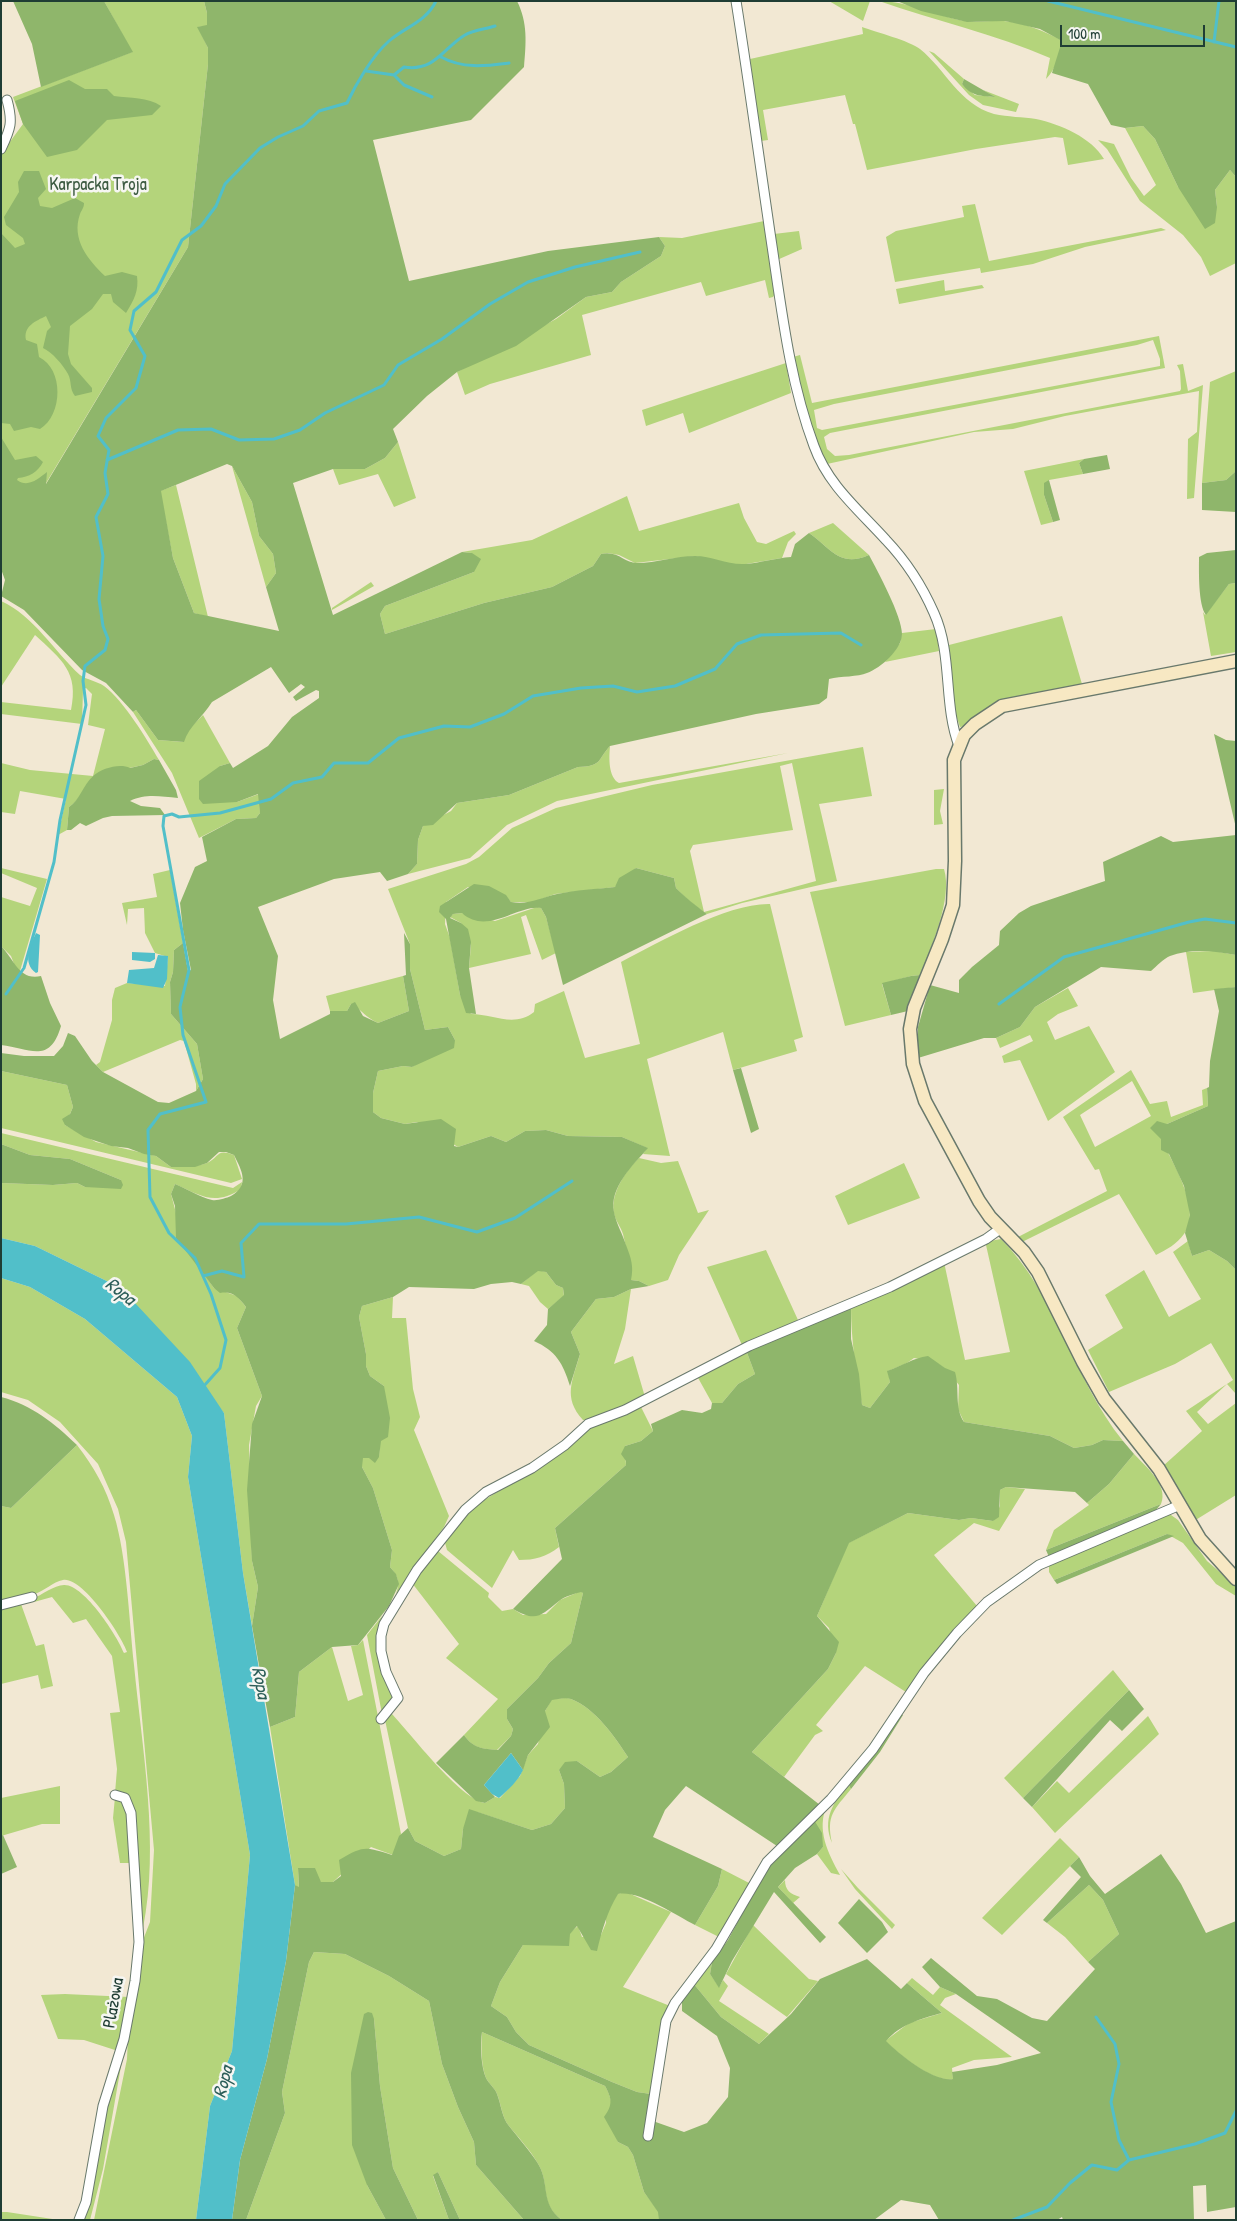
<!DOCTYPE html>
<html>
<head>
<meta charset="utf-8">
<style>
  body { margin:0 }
  #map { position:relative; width:1237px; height:2221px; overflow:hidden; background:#f2e8d3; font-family:"Patrick Hand",sans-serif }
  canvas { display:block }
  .frame { position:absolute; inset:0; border:2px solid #1f3d34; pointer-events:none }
  .scale { position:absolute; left:1060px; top:25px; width:145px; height:22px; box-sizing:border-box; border:2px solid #1f3d34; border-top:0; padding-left:6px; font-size:15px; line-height:18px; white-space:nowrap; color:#1f3d34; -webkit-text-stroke:4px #f6f6f2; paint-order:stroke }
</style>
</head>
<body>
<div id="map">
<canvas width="1237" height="2221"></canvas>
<div class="frame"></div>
<div class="scale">100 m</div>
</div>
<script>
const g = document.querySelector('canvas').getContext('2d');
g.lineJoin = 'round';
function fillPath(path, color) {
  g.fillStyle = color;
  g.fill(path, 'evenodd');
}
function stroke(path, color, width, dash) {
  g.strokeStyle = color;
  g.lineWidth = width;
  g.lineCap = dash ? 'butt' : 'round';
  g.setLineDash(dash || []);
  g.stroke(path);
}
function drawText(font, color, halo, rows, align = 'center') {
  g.font = font + ' "Patrick Hand",sans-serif';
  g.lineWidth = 5;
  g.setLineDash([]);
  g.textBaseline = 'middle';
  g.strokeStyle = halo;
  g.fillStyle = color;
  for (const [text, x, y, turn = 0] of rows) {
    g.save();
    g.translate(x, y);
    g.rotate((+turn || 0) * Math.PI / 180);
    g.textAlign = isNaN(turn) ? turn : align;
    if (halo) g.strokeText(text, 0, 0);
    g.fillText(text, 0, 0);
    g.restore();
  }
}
const green = new Path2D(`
  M104,1H204L207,13V26L198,27L208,48V64L188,247L1,558V154L23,124L13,97L132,52Z
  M829,1H870L863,21Z
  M879,1C909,1 936,16 965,21C978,23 991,20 1004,21C1025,23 1044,31 1063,41C1060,54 1056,69 1046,79L1050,58C995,34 936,21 879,1Z
  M862,27C876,32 910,41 920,49C946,70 959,104 994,114C1008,117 1023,117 1036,119C1060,124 1092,138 1104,159L1068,165L1063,138L1055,137L976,149L867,170L855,124H853L845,95L763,110L768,140L761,141L750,59L863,34Z
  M929,51L934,53L964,79L962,84L975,95L994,97L983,90L1019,104L1016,112L983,105L969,95Z
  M1143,126L1155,139L1178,187L1217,207L1215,190L1230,170L1236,177V263L1210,276L1201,257L1183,235L1140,201L1107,149L1098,140L1114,144L1131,178L1144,196L1156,185L1125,128Z
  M975,204L989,261L1161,228L1166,230L1085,247L1033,264L981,273L980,268L895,282L886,237L896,231L964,217L962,206Z
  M764,221L775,294L773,297L769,298L765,280L706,296L701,282L582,315L591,355L490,384L465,395L457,372L556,319L586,297L612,292L621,282L661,256L665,246L659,237L682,238Z
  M799,231L802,249L777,260L774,234Z
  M944,280L945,291L982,285L984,288L899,304L896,289Z
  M1159,336L1165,368L830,433L824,437L827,449L835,456L849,455L1180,391L1181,389L1180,371L1177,365L1183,364L1188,391L1203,385L1194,498L1187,499L1188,439L1197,432L1199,391L1065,416L1013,429L974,432L827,464L808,422L793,357L800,355L812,403ZM1153,340L1160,359V366L822,430L817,428L814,410L834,404L1137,345Z
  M786,363L791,393L689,433L683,413L646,426L642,410Z
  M1236,371V471L1226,480L1202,483L1210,382Z
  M398,442L416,498L394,507L378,474L339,485L333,469H365L385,458Z
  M1084,459L1079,463L1083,474L1049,480L1044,495L1053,522L1041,525L1024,471Z
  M232,466L252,502L259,536L273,554L276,573L266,587Z
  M176,485L208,617L194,613L173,558L160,491Z
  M627,496L639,531L739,503L744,518L757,542L766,544L794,531L796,534L788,542L782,558L746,564H728L696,556L635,563L619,555L608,553L601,554L593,566L552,587L484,603L385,634L380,614L385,606L474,572L472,553L462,552L532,540Z
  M833,523L869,555C839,568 831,548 809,533Z
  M371,582L374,586L332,610V608Z
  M1236,583V652L1211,656L1203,612L1205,615L1229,584Z
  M1,601C34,616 54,651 80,675C87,680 97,681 104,686C124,701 146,738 159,760L154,759L143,765L93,776C86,786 79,801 69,807L67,830L58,835L66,799L20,791L15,814L1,812V763L30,770L93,776L105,729L88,725L92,694L86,688L83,689L82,724L1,714V702L71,710C79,672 62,660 35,635L1,687Z
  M1062,616L1082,684L1012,698L992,704L965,726L960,727L952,703L949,645Z
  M936,629L939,651L885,662L900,643L902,633Z
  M136,710L158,740L183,742L187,731L203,715L230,763L220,766L237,802L259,794L260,813L256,818L236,819L199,838L172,773L133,712Z
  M610,746C609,757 608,777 619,783L788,753L557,801L507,825L470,858L408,874L417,864L418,840L423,826L451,811L457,803L509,795L578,767C603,766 597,760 610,746Z
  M863,747L872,796L819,804L837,881L742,903L707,914C697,908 683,896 676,888L674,878L636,868L615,887L555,894L534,902H511L505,895L468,887L446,902L445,924L450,938L460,995L471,1014C493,1014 514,1028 534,1012L535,1004L564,991L585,1058L640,1044L621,962C660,942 727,903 770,904L803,1037L794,1040L797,1051L733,1070L723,1032L647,1059L670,1156L643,1154L647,1148L622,1137L568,1136L546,1130L525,1131L506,1142L491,1136L458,1147L417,1122L405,1124L381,1118L373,1112V1093L378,1071L403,1066L412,1067L455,1040L448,1027L425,1030L410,969V944L388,889L466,864L479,857L512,828L556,808L652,785ZM792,763L816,881L704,912L690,851L693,845L793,830L780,766Z
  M944,789L940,811L943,824L934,825V790Z
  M1,868L47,879L20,971L16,969L11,956L1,946V897L30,906L37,888L1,873Z
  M936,869H944C953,898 931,948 920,975L911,976L882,984L891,1015L845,1026L810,892Z
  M170,870L183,943L174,950L173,972L170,982L171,1014L197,1044L203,1079L196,1091V1084L184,1041L180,1040L103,1072L96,1065L100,1062L112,1020V1000L115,988L127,983L165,986L168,957L155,953L145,933L144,908L128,909L127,925L122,903L157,897L153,874Z
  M537,907L541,908L546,917L556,953L542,960L526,915L521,917L531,954L469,968L471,945L461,923L450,917L453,914L462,913L495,921Z
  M1214,951L1236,955V987L1193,993L1186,952Z
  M403,976L409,1011L378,1023C365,1017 362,1010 351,1004L347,1011H330L326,996Z
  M1068,988L1078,1006L1058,1014L1047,1022L1055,1040L1089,1026L1115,1072L1048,1121L1020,1060L1004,1063L1002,1056L1033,1041L1030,1035L1000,1048L996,1038L1020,1027L1035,1007Z
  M1131,1070L1150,1104L1167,1101L1171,1117L1203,1105L1202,1090L1207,1088L1208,1106L1167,1124L1161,1139C1172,1162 1203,1210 1184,1234C1177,1244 1166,1250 1156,1255L1119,1194L1020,1243L1018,1237L1107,1191L1099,1169L1095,1170L1063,1117ZM1132,1081L1151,1116L1095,1147L1080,1115Z
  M1,1071L67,1085L73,1107L65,1125L96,1142L156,1156L171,1167C182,1166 197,1167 207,1163C220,1157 216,1148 234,1155L242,1179L231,1183L1,1128Z
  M1,1133L233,1188L242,1182L241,1189C215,1206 201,1196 175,1184L171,1194L177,1217L201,1270L214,1288L237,1296L246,1307L237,1328L262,1396L256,1406L249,1445L252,1561L258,1587L252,1626L243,1573L224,1413L121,1288L35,1246L1,1238V1183L53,1185L77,1183L85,1187L121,1180L70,1159L30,1155L1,1144Z
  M639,1158L661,1163L678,1161L698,1213L709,1210L679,1255L668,1280L649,1286L639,1281L631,1280C629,1265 627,1249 623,1234C621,1227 615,1220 614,1213C610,1194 626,1170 639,1158Z
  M904,1163L920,1198L848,1225L835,1196Z
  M1001,1239C1057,1295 1073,1379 1123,1441L1103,1440L1092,1445L1074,1448L1050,1436L964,1422L958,1409L959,1385C942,1364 941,1362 914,1358L907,1363L888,1371L890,1382L870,1408L862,1405C856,1372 851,1340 851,1306L944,1262L965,1360L1010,1352L986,1245L990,1241Z
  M1188,1241L1192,1256L1209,1250L1227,1261L1236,1270V1394L1227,1384L1197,1412L1208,1424L1236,1403V1495L1194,1521L1163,1466L1202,1431L1186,1411L1233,1380L1211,1343L1175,1364L1109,1392L1088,1350L1123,1328L1105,1295L1144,1270L1169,1317L1201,1299L1173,1252Z
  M766,1250L798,1320L742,1345L707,1267Z
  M538,1270L546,1272L556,1285L563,1288L564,1296L548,1309L540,1302L529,1286L521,1284Z
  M1,1278L30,1287L85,1319L177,1397L192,1436L188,1477L250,1855L232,2051L210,2106L196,2220H94L127,2059L128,2037L143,1940L150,1922L154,1850L126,1542L118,1509L98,1464L60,1422L28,1400L1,1392Z
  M631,1289L625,1329L614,1364L633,1356L645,1397L591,1420H583C562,1397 573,1380 580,1354L571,1332L596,1299L614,1297Z
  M393,1297L392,1318H406L413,1389L420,1417L414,1430L449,1516L444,1527L396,1594C400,1582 398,1576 390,1567L392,1550L373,1488L362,1467V1458L379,1457L384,1386L370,1376L366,1366V1354L359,1317L362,1306Z
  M746,1350L755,1374L738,1384L722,1403H712L697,1376Z
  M640,1405L653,1431L641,1441L625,1446L626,1465L555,1528L559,1547C546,1557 535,1560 519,1560L513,1550L492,1588L447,1550L444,1539L466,1514L478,1504L518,1479L591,1426Z
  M77,1445C94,1467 106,1488 114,1515C127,1557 129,1620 134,1665C142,1748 160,1846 143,1928L141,1923L135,1814L129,1799L115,1793L117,1769L110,1713L120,1712L112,1656L86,1619L73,1623L52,1597L34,1602L32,1599C42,1595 54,1585 64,1585C84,1584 118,1637 124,1653L127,1652C122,1636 82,1576 63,1580C53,1582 44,1591 35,1594C24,1598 12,1600 1,1602V1506L11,1508Z
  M1134,1454C1145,1466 1169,1485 1161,1504L1046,1550L1054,1530L1089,1505L1087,1503L1109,1484Z
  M1006,1487L1025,1489L999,1531L974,1523L934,1555L977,1606L906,1692L865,1666L816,1725L823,1731L815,1735L784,1777L752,1752L828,1669L836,1653L829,1628L817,1616L848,1543L908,1513L959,1520L971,1518L993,1521L1000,1506V1490Z
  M1166,1515H1171L1178,1520L1207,1561L1236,1586V1596L1216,1584L1183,1543L1167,1534L1054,1580L1049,1572V1566L1053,1561Z
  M438,1551L489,1593L488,1597L502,1611L513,1609L523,1615L546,1614L560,1600L581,1591L583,1593L571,1643L549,1663L538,1678L507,1709V1719L513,1729L511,1736L497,1750C482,1749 473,1748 464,1735L498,1699L446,1658L459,1644L412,1583Z
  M21,1604L36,1646L44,1644L53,1686L41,1689L38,1675L1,1684V1608Z
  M382,1616C374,1643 379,1675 394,1699L382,1714L367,1635Z
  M363,1640L401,1834L393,1855L371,1847L333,1882H321L298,1868L299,1888L295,1885L270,1727L295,1717L299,1672L332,1647L348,1701L363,1695L351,1646L358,1645Z
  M1113,1670L1129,1690L1023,1798L1004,1778Z
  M552,1699C557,1699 566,1697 571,1699C595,1708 615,1737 628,1757L611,1772L600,1777L577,1761L559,1770L564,1784L565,1808L551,1824L532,1830L477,1812L463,1829L461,1849L444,1856L415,1841L408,1828L385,1720L391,1713C411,1734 460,1799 485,1803L495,1797L500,1798L520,1776L528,1755L538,1744L545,1711Z
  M1148,1716L1159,1734L1055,1833L1032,1807L1057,1781L1069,1793Z
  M848,1784L851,1789C834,1810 826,1815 832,1843C822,1819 833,1803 848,1784Z
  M60,1786V1824H42L1,1836V1798Z
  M115,1797L127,1804L130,1863H120L113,1818Z
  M827,1805C816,1830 828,1853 840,1875L831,1873L817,1854L823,1847L814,1820Z
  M1060,1838L1079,1857L1002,1935L982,1918Z
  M722,1869L751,1884L719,1937L695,1925L718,1886Z
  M841,1869L858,1888L895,1925L892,1929L855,1889Z
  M785,1880C785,1890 790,1894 800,1897L793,1903L778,1887Z
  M1089,1885L1103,1900L1119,1934L1088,1962L1065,1937L1047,1923Z
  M626,1892L671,1912L623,1987L670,2006L651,2094L637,2092L612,2082L529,2045L516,2032L507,2017L491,2006L500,1982L523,1945H555L578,1926L582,1937L601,1935L606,1923V1914L617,1894Z
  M753,1925L809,1979L818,1981L787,2017L726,1974Z
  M314,1952L345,1954L389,1976L429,2001L442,2064L458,2107L474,2142L476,2165L524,2220H460L438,2172L433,2176L449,2220H418L393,2168L380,2086L374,2019L367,2185L386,2220H246L285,2113L282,2092L309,1962Z
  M712,1962L710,1974L719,1987L723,1980L728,1986L719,2001L769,2034L759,2044L721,2017L693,1983Z
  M912,1978L933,1995L940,1987L956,1994L945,1998L940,2005L1012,2057L974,2060L952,2068L953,2079C933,2083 899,2054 885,2041L909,2023L942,2013L907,1983Z
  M65,1994L129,1997L118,2051L84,2040L58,2039L41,1995Z
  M482,2032L605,2086C614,2100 614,2124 618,2142L628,2147L633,2155L644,2192L659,2212V2220H562C538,2203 551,2183 537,2162C530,2150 518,2137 509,2126C502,2118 501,2103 497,2094C495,2088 489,2084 486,2078C481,2066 481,2045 482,2032Z
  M124,2049L103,2169L90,2220H82L106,2106Z
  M1,2212H7L59,2220H1Z`);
const forest = new Path2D(`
  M13,1H104L133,52L41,87L32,44Z
  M204,1H517C528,23 526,43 524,67L471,120L373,140L409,281L548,251L659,237L665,246L661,256L621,282L612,292L586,297L516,346L457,372L427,396L393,429L398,442L385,458L365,469H333L293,483L333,615L462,552L472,553L481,559L474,572L385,606L380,614L385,634L484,603L552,587L593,566L601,554C618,550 624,563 637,563C656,563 676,556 695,556C712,556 727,565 745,564C760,563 775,558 791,557L795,544L809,533C831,548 839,568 869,555C878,572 902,616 902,634C902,649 881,668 867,673C858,677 841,676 829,679L827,698L819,704L756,714L610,746C597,760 603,766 578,767L509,795L457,803L433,825L423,826L418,840L417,864L408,874L387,881L380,872L334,879L258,907L278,956L273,1000L280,1039L330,1014V1011H347L351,1004L355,1002L363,1016L378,1023L409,1011L403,976L406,975L404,933L410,944V969L425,1030L448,1027L455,1040L454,1048L412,1067L403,1066L378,1071L373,1093V1112L381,1118L405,1124L441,1119L456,1129L454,1146L458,1147L491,1136L506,1142L525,1131L546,1130L568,1136L622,1137L648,1148C633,1165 609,1188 614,1212C616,1223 623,1235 626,1245C631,1258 634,1266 631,1280L639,1281L649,1286L631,1289L614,1297L596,1299L571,1332L580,1354L570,1386C563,1363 556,1351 534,1341L547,1325L548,1309L564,1295L563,1288L556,1285L546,1272L538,1271L521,1284L512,1282L491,1284L474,1289L409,1287L393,1297L362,1306L359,1317L366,1354V1366L370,1376L384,1386L390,1418L388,1437L381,1441L379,1457L375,1463L369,1458H363L362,1467L373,1488L392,1550L390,1567L396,1574L399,1584L389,1606L358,1645L332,1647L299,1672L295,1717L270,1727L252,1626L258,1587L252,1561L247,1490L252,1424L262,1396L237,1328L246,1307C238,1297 233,1291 220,1293L214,1288L176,1238L175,1206L171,1194L175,1184C187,1189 200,1197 212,1200C218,1201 226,1198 231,1196C250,1185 242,1171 234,1155L226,1152H219L207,1163L195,1167H171L156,1156L144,1154L128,1148L111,1146L84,1137L65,1125L62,1119L70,1114L73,1107L67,1085L1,1071V1053L24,1056H54L63,1046L68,1033L75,1036L92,1061L103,1072L158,1102L169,1103L196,1091L203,1079L197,1044L171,1014L170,982L173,972L174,950L183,943L188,971L191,970L183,930L180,903L195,867L207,861L202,837L236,819L256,818L260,813L258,794L237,802L203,804L199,799V781L220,766L230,763L233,768L268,746L292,717L319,698V691L316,690L296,701L293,697L305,687L301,684L289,693L271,667L212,702C203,717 189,726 184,742L158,740L136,710L133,712L106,683L82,670L24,610L1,596L5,580L1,569V437L15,460L36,456L43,462C38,472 29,477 18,478L17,480C28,488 38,479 47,472L46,484L188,247L208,64V48L197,27L207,25V13ZM227,464L232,466L252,502L259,536L273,554L276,573L266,587L279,631L194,613L173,558L161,491Z
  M897,1H1236V177L1230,170L1215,190L1217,207L1215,223L1205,229L1178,187L1155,139L1143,126L1125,128L1111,125L1088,84L1052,73L1062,41L1040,29L1005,21L967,22L921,11Z
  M964,79L995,97C981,96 971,96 962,84Z
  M69,80L85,89H107L114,96C130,98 148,97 161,106L152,115L107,120L77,150L47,157L23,124L15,101Z
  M24,171H39L46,189L38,198L40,206L52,208L75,198L84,203C84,208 82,209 80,214C71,239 88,260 105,276L122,272L137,276C139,291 134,300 126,313L113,302L111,294H103L92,309L70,326L68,354L71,364L92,388V392L75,396C69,389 72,381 68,374C63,365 52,352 43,348L47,331L51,327L46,316C36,321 23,326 26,340L37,344L39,357C64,369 63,415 40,429L31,427L14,431L10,424L1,423V233L15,248L25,244L23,238L6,225L4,217L19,192L18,182Z
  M1107,455L1110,469L1083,474L1079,463L1084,459Z
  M1236,471V512L1202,510V483L1226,480Z
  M1049,480L1060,520L1053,522L1044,495V483Z
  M1236,550V583L1229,584L1206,615C1198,605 1199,570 1199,557L1207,553Z
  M1214,734L1226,740L1236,741V828Z
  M154,759L159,760L176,790L178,798C161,797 147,793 130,801L141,806L160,808L165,815L112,816L103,818L86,826L80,823L71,830H67L69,807C80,800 83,785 93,776C102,768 120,763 130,768L143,765Z
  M1236,835V955C1215,951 1190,948 1170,956C1163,959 1157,966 1151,971L1101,967L1035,1007L1020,1027L996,1038H984L918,1058V1027L930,985L959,993V980L972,967L999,945L1000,931L1019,913L1031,906L1105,881L1103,862L1161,836L1173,842Z
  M636,868L674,878L676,888C684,896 697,907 707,914L563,985L546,917L541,908C518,904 487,936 462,913L453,914L450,918L461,923L468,929L471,942L469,968L476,1014L466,1013L460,995L446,919L439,912L440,906L474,884L489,886L506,895L511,902C529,905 540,898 557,894C576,890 596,889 615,887L619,878Z
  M1,946C14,959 19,981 41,976L50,1003L61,1026C50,1064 31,1049 1,1045Z
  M920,975L908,1011L891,1015L882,983L911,976Z
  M1236,987V1270L1227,1261L1209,1250L1192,1256L1185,1233L1190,1215L1184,1186L1169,1154L1161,1150V1139L1150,1128L1157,1121L1167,1124L1208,1106L1207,1088L1209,1087L1210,1061L1219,1011L1214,989Z
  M741,1068L759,1129L751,1133L733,1070Z
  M1,1144L30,1155L70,1159L121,1180L123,1185L121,1189L85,1187L77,1183L53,1185L1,1183Z
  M851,1306V1339L859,1374L862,1405L870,1408L890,1382L887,1371C902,1366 913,1358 928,1356L945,1368L955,1372C960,1389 954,1407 964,1422L1050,1436L1074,1448L1092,1445L1103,1440L1123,1441L1134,1454L1109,1484L1087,1503L1075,1492L1006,1487L1000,1490L999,1517L993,1521L971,1518L959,1520L908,1513L849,1543L817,1616L839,1642L836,1653L828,1669L752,1752L820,1805L777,1846L686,1786L665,1810L653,1837L722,1869L718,1886L695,1925C675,1915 639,1890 618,1894C607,1912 602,1930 597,1951L591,1950L577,1926L570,1934L569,1946L523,1945L500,1982L491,2006L507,2017L516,2032L529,2045L612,2082L637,2092L651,2094L650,2120L684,2132L707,2123L728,2097L730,2068L717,2036L682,2011V2001L693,1983L721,2017L759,2044L791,2014L820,1979L867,1959L901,1989L907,1983L942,2013C920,2019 901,2024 886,2041C899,2054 933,2082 953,2079L952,2072L997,2065L1041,2053L956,1994L940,1987L922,1967L931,1958L977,1996L997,1999L1032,2018L1047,2021L1095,1969L1088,1962L1119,1934L1103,1900L1089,1885L1047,1923L1043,1920L1081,1877L1070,1866L1079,1857L1090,1876L1105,1894L1161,1854L1181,1884L1206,1933L1236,1921V2207L1207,2212L1206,2185L1193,2186L1194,2220H1063L1062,2217L1057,2220H939L930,2205L901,2200L874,2220H659L658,2212L644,2192L633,2155L628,2147L618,2142L604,2117C613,2105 612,2099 605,2086L482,2032C480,2044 481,2067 486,2078C489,2084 495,2088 497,2094C501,2104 502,2118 509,2126C517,2136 530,2151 537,2162C551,2183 539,2203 562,2220H524L476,2165L474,2142L458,2107L442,2064L429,2001L389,1976L345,1954L314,1952L309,1962L282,2092L285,2113L246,2220H232L240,2160L267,2059L286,1961L295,1885L299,1887L298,1868H315L321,1882H333L341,1876L339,1860C365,1845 365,1847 392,1855L399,1836L408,1828L415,1841L444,1856L461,1849L463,1829L469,1809L532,1830L551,1824L565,1808L564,1784L559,1770L565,1762L577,1761L600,1777L611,1772L628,1757C615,1737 595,1708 571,1699C566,1697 557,1699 552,1700L545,1711L550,1727L528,1755L523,1770L511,1753L484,1785L495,1797L485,1803L476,1801L436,1763L464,1735C473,1748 483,1749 498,1750L511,1736L513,1729L507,1719V1709L538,1678L549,1663L571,1643L583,1593L581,1592C574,1594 565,1596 559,1601C541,1615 537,1623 513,1609L562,1559L555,1528L626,1465V1461L621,1454L625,1446L641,1441L653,1431L651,1424L682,1410L702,1413L711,1409L712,1403H722L738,1384L755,1374L746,1350Z
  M1,1397C32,1405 54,1423 77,1445L11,1508L1,1506Z
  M1161,1504L1156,1510L1145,1517L1049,1557L1046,1550Z
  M1167,1534L1174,1536L1057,1584L1054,1580Z
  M1129,1690L1144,1709L1122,1731L1110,1720L1032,1807L1023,1798Z
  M898,1713L903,1715L880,1752L851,1789L848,1784Z
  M814,1820L822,1833L823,1847L817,1854L795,1868L778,1887L826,1937L820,1943L774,1892L732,1961L719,1988L710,1974L712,1962L728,1940L770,1862Z
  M3,1835L17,1867L1,1874V1836Z
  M859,1899L882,1922L888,1932L867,1953L838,1923Z
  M368,2012L372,2013L374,2019L380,2086L393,2168L418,2220H386L367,2185L352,2145L351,2073L364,2014Z
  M438,2172L460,2220H449L433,2175Z`);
const water = new Path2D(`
  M36,933L40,935L38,972L36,973C22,963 30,946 36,933Z
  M132,952L155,953V959L150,962L132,960Z
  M158,955L168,956L167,979L163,988L127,983L129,970L154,968Z
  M1,1238L35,1246L121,1288L190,1362L224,1413L243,1573L295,1885L286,1961L267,2059L240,2160L232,2220H196L210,2106L232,2051L250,1855L188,1477L192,1436L177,1397L85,1319L30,1287L1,1278Z
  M511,1753L523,1770C518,1781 508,1790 499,1798L492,1794L484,1785Z`);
const stream = new Path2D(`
  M1048,1L1236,47
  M1214,42L1219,1
  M441,57C463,69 485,66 509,63
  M366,71L394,75L404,67C435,72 443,48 465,35C473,30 486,29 495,26
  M394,75L404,85L432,97
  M107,460L178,430L211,429L239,440L274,439L300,430L325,413L384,385L398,365L442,339L490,304L528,282L575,267L640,252
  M6,994L24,968L54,862L60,820L86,705L83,681L85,666L105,650L108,639L103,626L99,599L103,556L96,517L108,494L105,473L109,450L98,436L106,418L136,388L145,356L130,330L134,311L156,292L182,240L201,226L216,206L225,184L260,148L278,137L303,126L319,111L347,103C356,84 372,56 389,41C405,27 426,22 436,1
  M999,1004L1064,957L1189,922L1205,919L1236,923
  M203,1276L222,1271L244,1277L241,1243L259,1224H346L419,1217L477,1232L515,1218L572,1181
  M203,1387L220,1368L226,1340L211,1294L195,1258L169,1233L150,1197L148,1130L160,1114L206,1102L183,1035L180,1007L189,970L163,826L164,816L172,814L179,817L220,813L271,799L293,783L322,777L334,763H368L399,738L444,726L470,727L504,714L533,696L581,688L613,686L637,692L675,686L715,669L737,644L761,635L841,633L861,645
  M1096,2017L1115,2044L1119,2064L1111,2102L1119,2140L1129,2160
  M1013,2220L1047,2207L1070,2183L1092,2165L1117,2170L1129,2160L1195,2144L1225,2133L1236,2111`);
const street = new Path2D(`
  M736,1C749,83 760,165 772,246C782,313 790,382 814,446C828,485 859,510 886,540C906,561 923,588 934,613C953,655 943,704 959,746
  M1,149C11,128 13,122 7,100
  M1,1605L32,1597
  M381,1719L398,1698L386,1672L381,1651V1636L384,1624L417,1570L465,1510L486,1492L532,1468L565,1445L588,1424L625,1410L749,1346L890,1287L986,1239L1000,1229
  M648,2136L666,2021L675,2003L716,1949L767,1862L831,1799L873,1749L924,1673L957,1633L987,1602L1039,1565L1180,1505
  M79,2220L86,2202L103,2106L124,2039L135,1981L139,1942L131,1813L125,1798L115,1795`);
const secondary = new Path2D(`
  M1236,661L1002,706L975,724L964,735L954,760L955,861L953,905L942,939L914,1008L910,1029L913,1064L925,1101L979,1201L990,1217L1024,1252L1038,1272L1083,1362L1104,1399L1159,1469L1200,1539L1236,1579`);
const parkNames = [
  ["Karpacka Troja",98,185]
];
const streetNames = [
  ["Plażowa",114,2003,-80]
];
const waterNames = [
  ["Ropa",120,1292,38],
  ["Ropa",260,1683,79],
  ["Ropa",224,2082,-76]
];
fillPath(green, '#b4d47b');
fillPath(forest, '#8fb66b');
fillPath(water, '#51bfc9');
stroke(stream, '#51bfc9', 3);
stroke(street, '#69796c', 11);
stroke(secondary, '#69796c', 15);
stroke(street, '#fff', 9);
stroke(secondary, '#f7e8c3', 12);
drawText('18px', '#3d5b42', '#f6f6f2', parkNames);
drawText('18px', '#1f3d34', '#f6f6f2', streetNames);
drawText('italic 19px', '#2c5e59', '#f6f6f2', waterNames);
</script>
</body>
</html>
